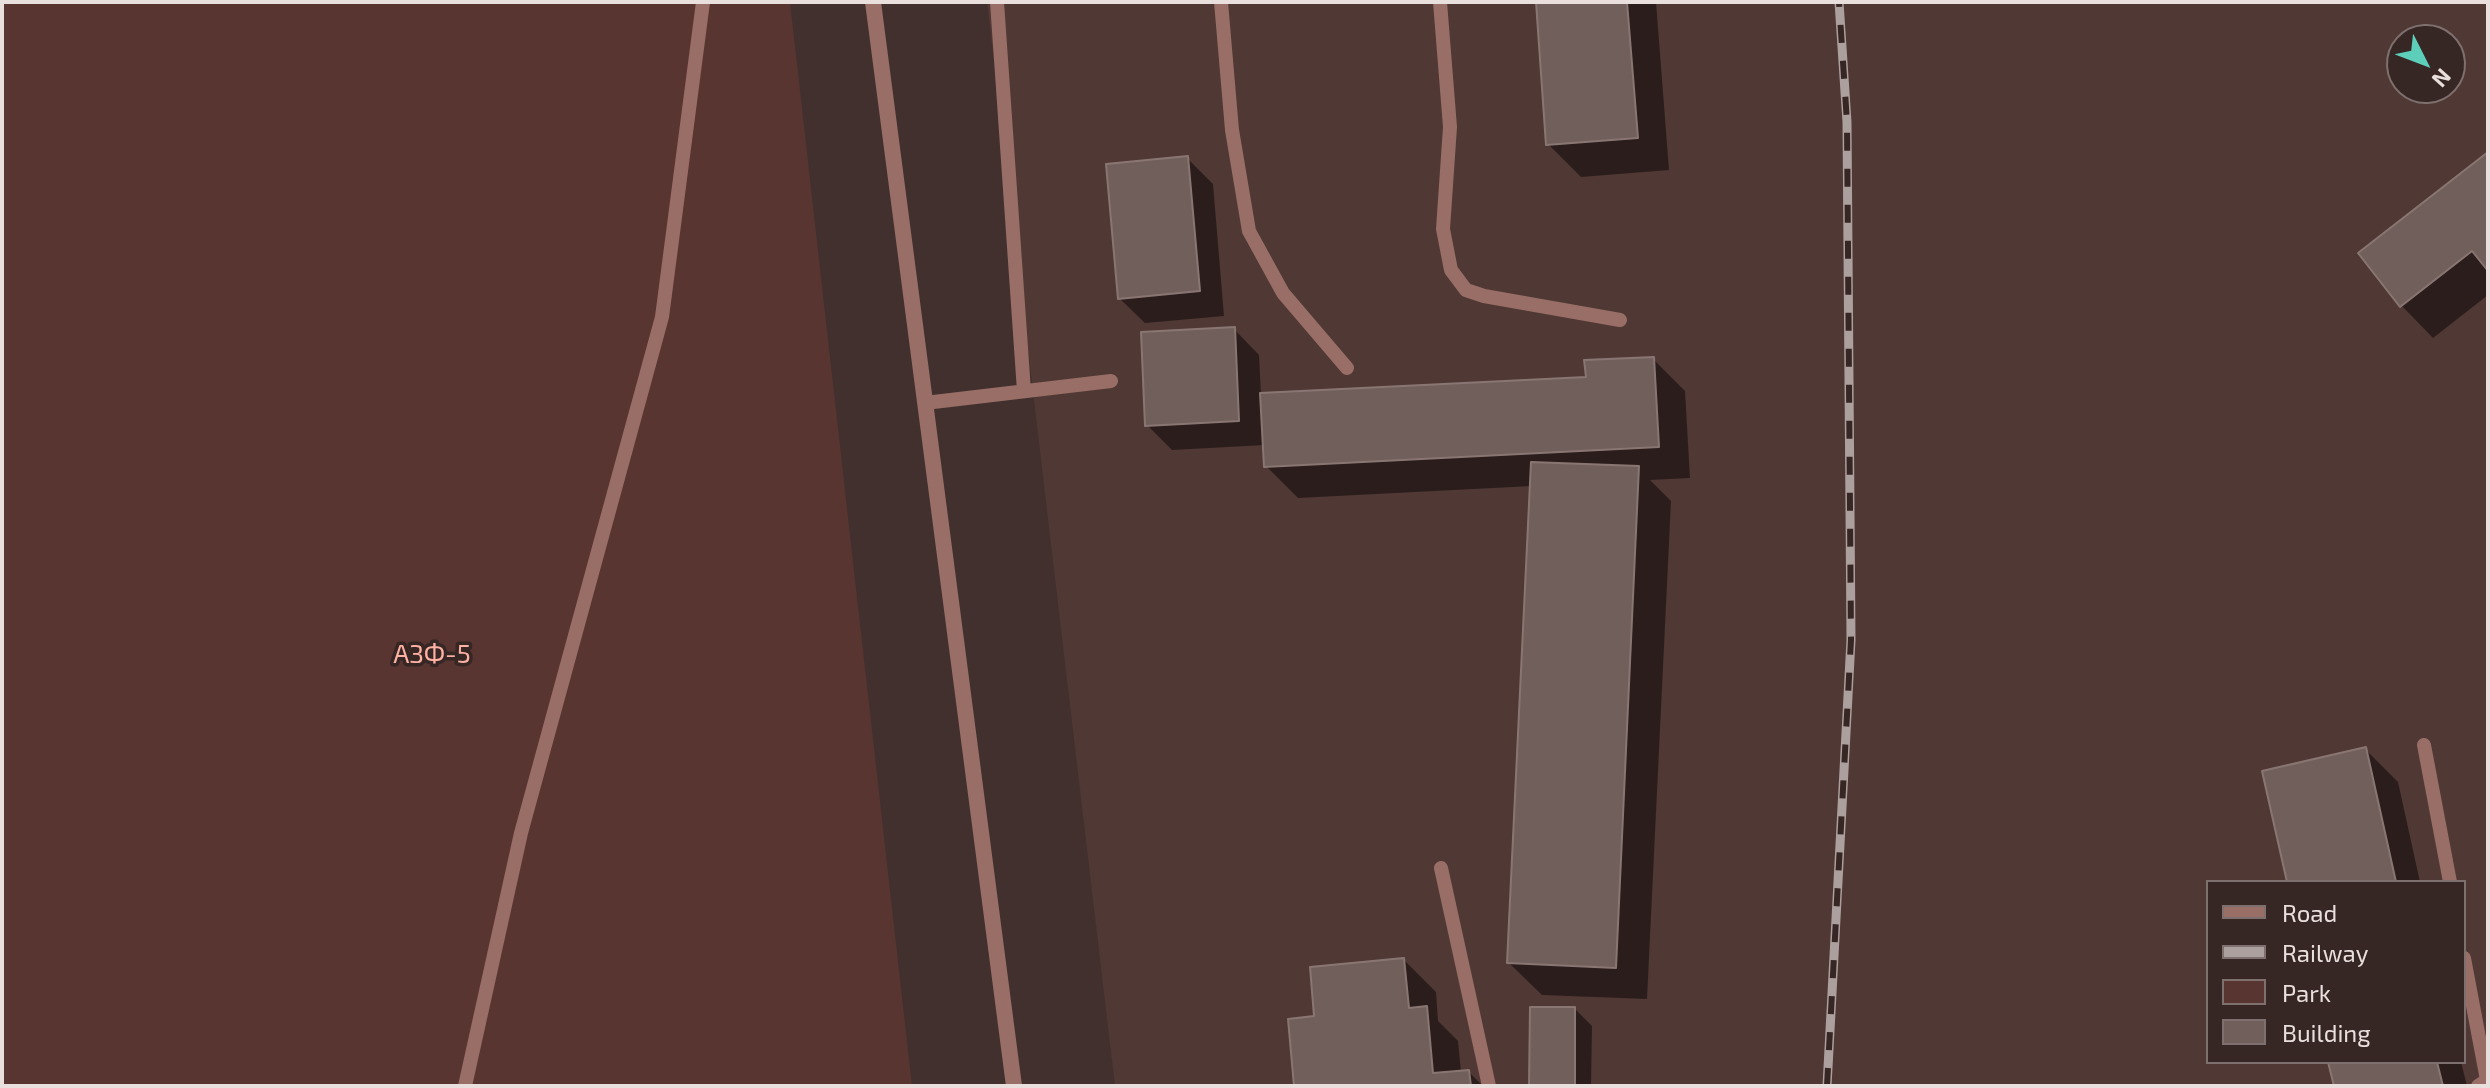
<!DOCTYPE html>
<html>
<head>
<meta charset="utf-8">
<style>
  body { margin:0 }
  #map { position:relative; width:2490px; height:1088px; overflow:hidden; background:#41302e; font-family:"Exo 2",sans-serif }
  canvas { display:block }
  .frame { position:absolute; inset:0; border:4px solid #e9dfdd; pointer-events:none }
  .legend { position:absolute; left:2206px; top:880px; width:260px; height:184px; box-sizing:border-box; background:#362624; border:2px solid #7e706e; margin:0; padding:10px 14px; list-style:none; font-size:24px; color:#e9dfdd }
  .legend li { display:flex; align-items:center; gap:16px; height:40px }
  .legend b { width:40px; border:2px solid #7e706e }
  .north { position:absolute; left:2386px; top:24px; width:80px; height:80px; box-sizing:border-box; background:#362624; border:2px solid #7e706e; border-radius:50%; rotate:132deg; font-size:22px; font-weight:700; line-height:32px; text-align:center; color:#e9dfdd }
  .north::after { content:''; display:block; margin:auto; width:28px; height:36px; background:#5cceba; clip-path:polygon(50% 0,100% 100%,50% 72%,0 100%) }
</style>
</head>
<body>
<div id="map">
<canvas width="2490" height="1088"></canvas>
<div class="frame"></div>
<ul class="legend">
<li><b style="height:10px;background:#996e67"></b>Road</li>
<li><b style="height:10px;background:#aca09e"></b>Railway</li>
<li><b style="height:22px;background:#583530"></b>Park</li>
<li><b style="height:22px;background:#715f5b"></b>Building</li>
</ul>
<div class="north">N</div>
</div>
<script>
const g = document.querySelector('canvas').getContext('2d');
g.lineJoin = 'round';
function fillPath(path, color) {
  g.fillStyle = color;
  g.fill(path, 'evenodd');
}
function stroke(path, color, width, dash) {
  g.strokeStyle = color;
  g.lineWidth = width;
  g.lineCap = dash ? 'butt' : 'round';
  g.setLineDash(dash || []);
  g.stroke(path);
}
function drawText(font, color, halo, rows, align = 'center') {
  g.font = font + ' "Exo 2",sans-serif';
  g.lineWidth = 7;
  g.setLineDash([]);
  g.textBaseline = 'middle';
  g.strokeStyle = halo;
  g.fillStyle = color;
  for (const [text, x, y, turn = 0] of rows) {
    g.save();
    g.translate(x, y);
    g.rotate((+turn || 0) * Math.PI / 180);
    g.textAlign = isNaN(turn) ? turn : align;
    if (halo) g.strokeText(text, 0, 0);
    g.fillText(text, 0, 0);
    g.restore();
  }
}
const built = new Path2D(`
  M987,2H2488V1086H1115ZM2402,40H2450V88H2402ZM2208,882H2464V1062H2208Z`);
const green = new Path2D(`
  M2,2H790L912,1086H2Z`);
const shadow = new Path2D(`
  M1538,2H1656L1669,170L1581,177L1548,144Z
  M2488,155V295L2433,338L2401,305Z
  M1187,158L1213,184L1224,316L1145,323L1119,298Z
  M1234,329L1259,355L1261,395L1588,378L1653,359L1685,391L1690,478L1650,480L1671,501L1647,999L1542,995L1509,963L1532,486L1298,498L1266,466L1265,445L1172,450L1147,425Z
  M2365,749L2398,782L2420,882H2290Z
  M1404,960L1436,992L1438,1021L1458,1041L1461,1072H1469L1483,1086H1296L1317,1018Z
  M1575,1009L1592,1026L1591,1086H1531Z
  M2330,1062H2461L2467,1086H2336Z`);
const building = new Path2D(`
  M1536,2H1627L1638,138L1546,145Z
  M2488,152V271L2472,251L2400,307L2358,253Z
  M1188,156L1200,291L1118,299L1106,164Z
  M1235,327L1239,421L1145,426L1141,332Z
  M1654,357L1659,447L1264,467L1260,393L1586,377L1584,360Z
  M1531,462L1639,466L1616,968L1507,963Z
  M2366,747L2396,882H2287L2262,771Z
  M1404,958L1409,1008L1427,1006L1433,1073L1469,1070L1471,1086H1294L1288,1019L1314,1016L1310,967Z
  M1530,1007H1575V1086H1529Z
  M2328,1062H2437L2443,1086H2334Z`);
const service = new Path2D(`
  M997,2L1024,391
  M1221,2L1232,130L1249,231L1283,293L1347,368
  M1440,2L1450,127L1443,229L1451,270L1466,290L1484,296L1620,320
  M925,403L1111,381
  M2424,745L2450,882
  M1441,868L1489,1086
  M2464,958L2487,1080L2478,1086
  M465,1086L521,833L662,317L703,2`);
const tertiary = new Path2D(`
  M873,2L1014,1086`);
const rail = new Path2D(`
  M1827,1086L1851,640L1847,122L1839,2`);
const parkNames = [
  ["АЗФ-5",432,654]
];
fillPath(built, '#503834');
fillPath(green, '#583530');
fillPath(shadow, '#0007');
fillPath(building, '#715f5b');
stroke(building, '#897673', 2);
stroke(service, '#996e67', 14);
stroke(tertiary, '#996e67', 16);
stroke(rail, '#aca09e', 9);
stroke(rail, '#362624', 6, [18]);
drawText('26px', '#ffb1a4', '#362624', parkNames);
</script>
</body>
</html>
